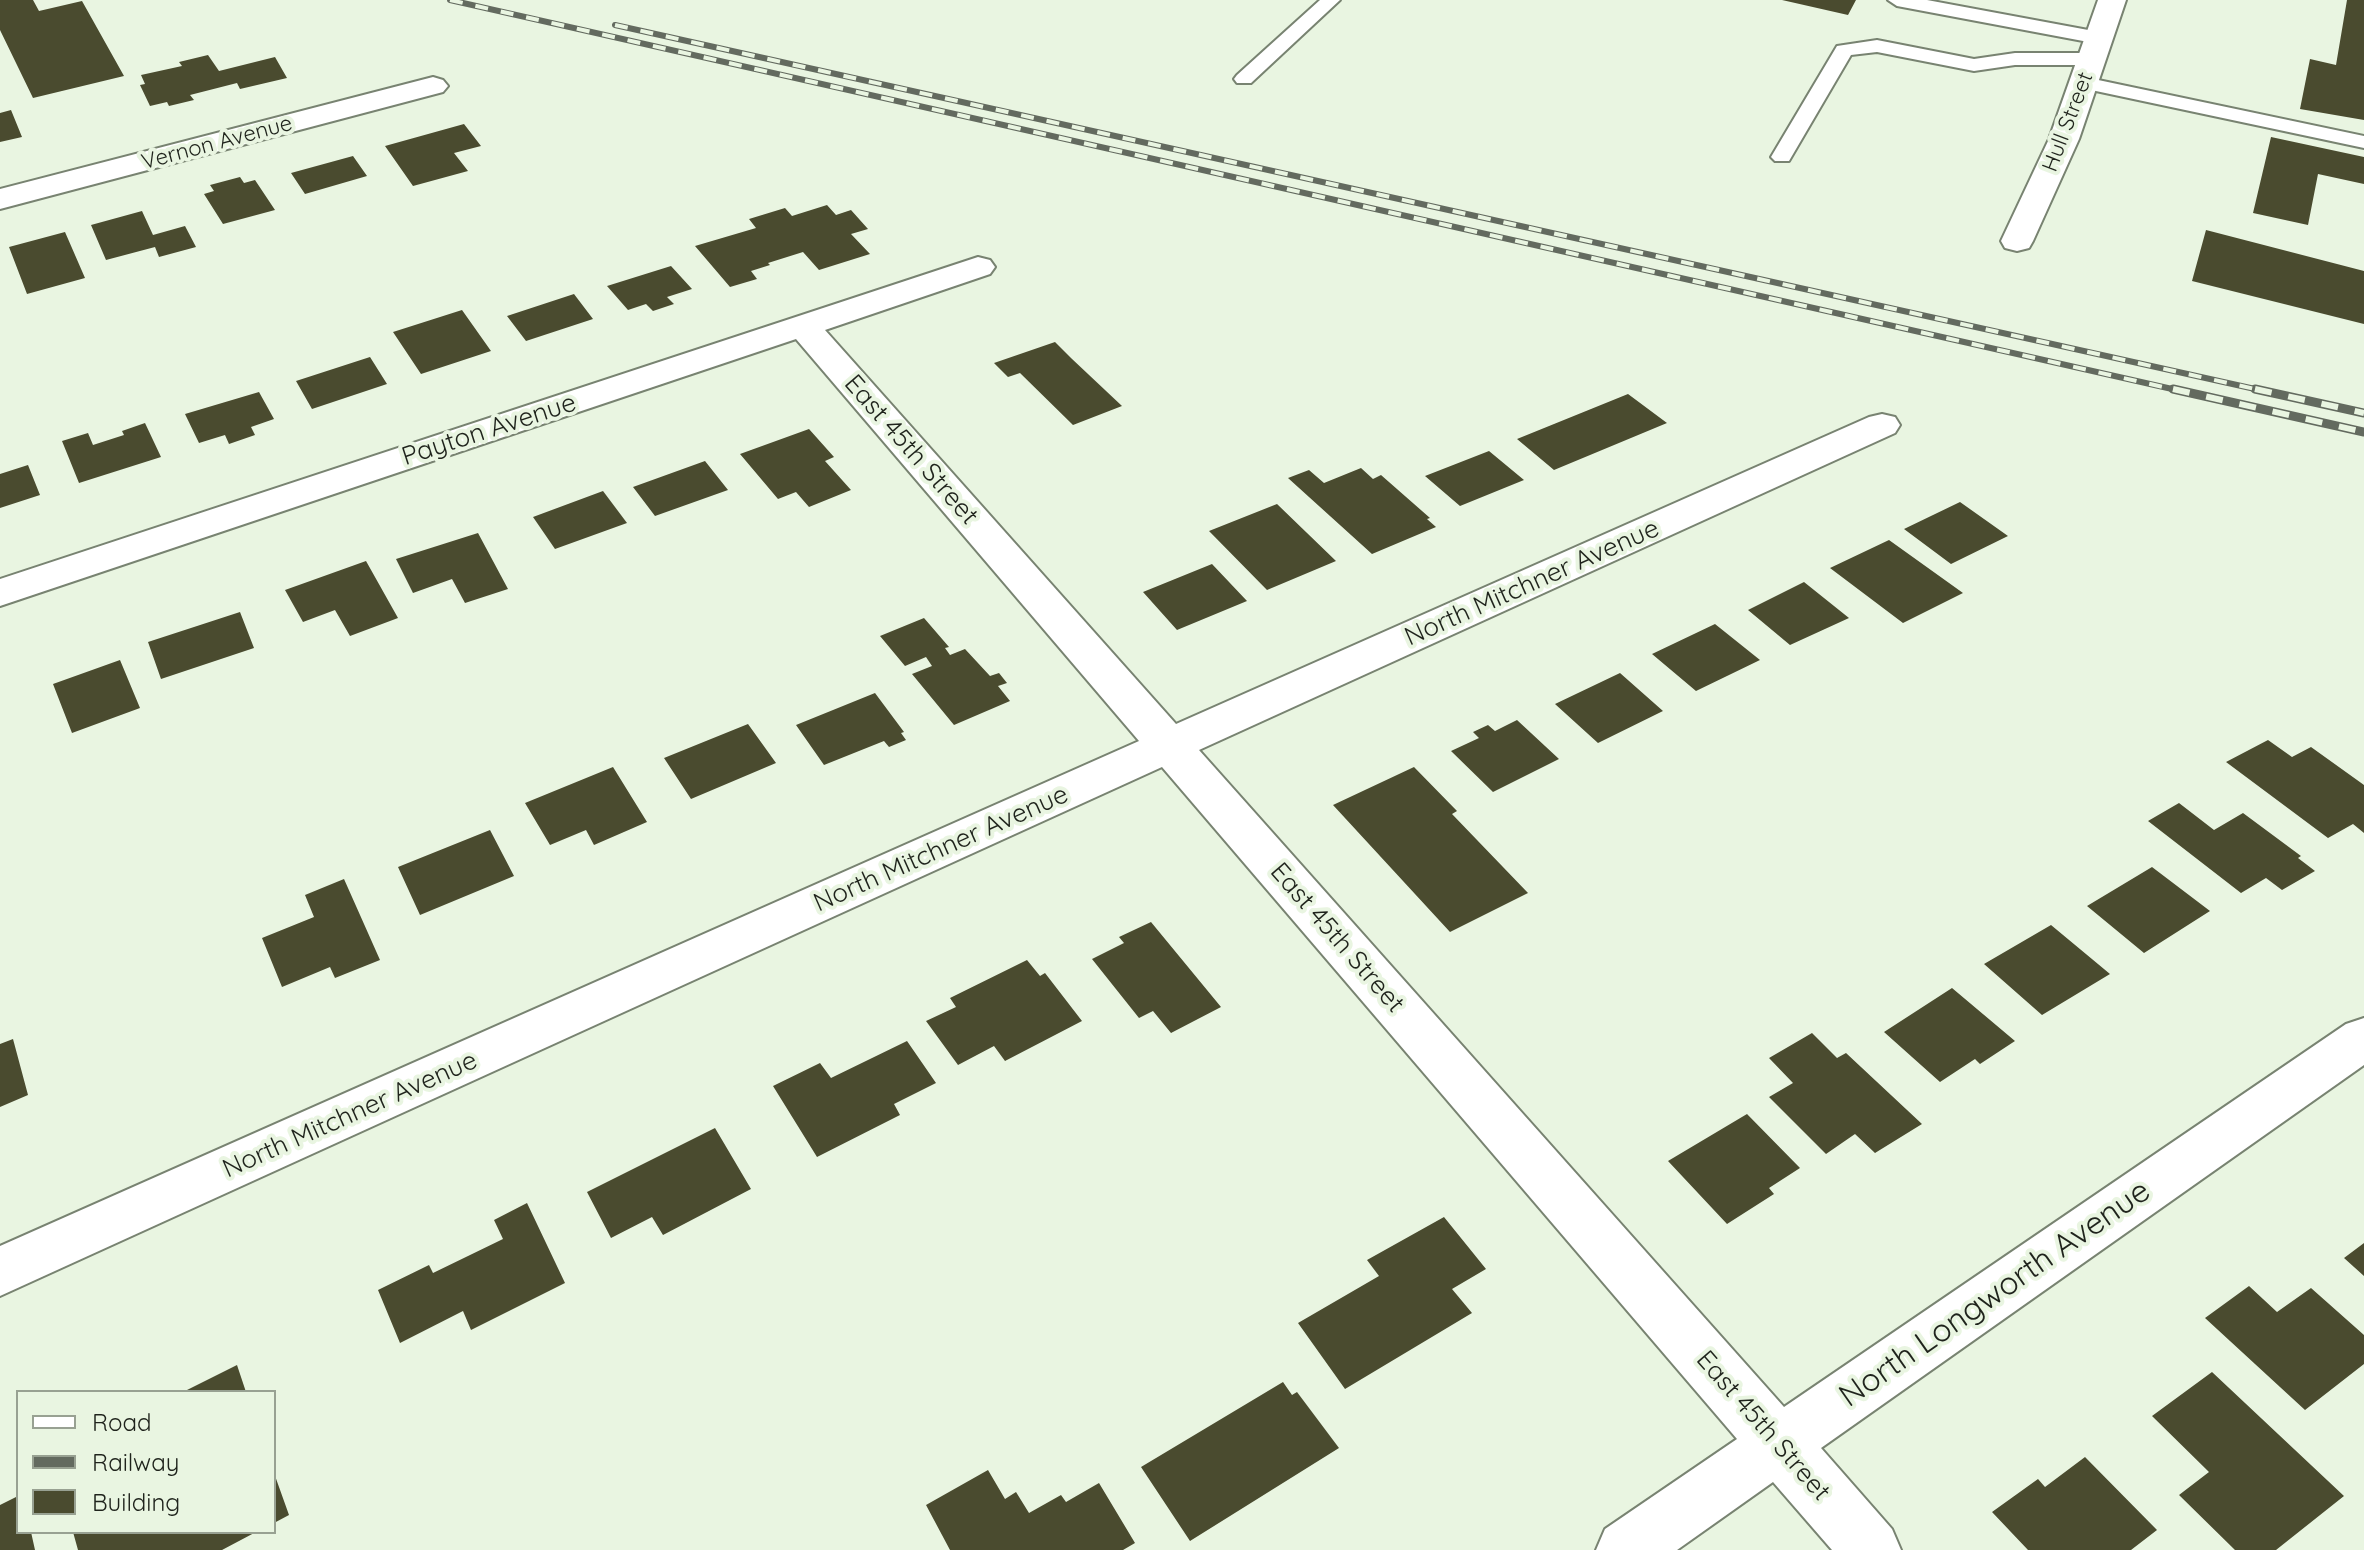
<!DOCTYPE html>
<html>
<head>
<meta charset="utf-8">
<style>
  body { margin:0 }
  #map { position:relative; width:2364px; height:1550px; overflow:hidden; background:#e9f5e1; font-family:Quicksand,sans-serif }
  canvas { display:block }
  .legend { position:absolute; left:16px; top:1390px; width:260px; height:144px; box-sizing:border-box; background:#e9f5e1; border:2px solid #98a192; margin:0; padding:10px 14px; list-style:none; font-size:24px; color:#1f231c }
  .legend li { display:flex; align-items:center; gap:16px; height:40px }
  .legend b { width:40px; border:2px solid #98a192 }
</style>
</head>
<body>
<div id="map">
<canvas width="2364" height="1550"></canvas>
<ul class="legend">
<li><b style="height:10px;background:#fff"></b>Road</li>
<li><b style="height:10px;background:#636a5f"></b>Railway</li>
<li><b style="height:22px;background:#4a4b2f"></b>Building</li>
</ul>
</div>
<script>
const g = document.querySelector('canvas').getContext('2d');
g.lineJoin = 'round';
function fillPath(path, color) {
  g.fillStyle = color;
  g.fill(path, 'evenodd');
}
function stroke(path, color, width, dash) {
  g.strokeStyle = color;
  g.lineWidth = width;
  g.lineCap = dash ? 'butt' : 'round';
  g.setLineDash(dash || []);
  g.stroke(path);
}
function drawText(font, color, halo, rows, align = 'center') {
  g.font = font + ' Quicksand,sans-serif';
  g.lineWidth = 8;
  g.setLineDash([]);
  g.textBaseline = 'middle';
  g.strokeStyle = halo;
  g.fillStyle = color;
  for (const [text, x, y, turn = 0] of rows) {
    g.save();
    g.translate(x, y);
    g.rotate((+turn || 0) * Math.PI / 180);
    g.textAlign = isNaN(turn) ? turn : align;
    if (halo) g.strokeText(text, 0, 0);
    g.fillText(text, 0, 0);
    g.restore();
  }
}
const building = new Path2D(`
  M0,0H33L39,11L82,1L124,76L33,98L0,30Z
  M1782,0H1856L1848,15Z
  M2347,0H2364V120L2300,109L2310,59L2336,65Z
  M208,55L219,71L275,57L287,78L240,89L237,83L190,95L194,100L169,106L167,102L150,106L140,85L145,84L141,75L182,66L179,62Z
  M11,110L22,137L0,142V113Z
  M464,124L481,146L454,153L468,171L413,186L385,146Z
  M2271,137L2364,157V184L2318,174L2308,225L2253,213Z
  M353,156L367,176L305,194L291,173Z
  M240,177L244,183L255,180L275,210L223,224L204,194L214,191L210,185Z
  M827,205L836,215L851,210L868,229L851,234L870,254L819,270L803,252L768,263L770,265L751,271L757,279L730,287L695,246L756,228L749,219L785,208L792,216Z
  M142,211L153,235L185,226L196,247L159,257L155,247L106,260L91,225Z
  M2206,230L2364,271V324L2192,281Z
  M65,232L85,278L27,294L9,247Z
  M671,266L692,289L667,297L674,304L653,311L646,304L628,310L607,286Z
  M574,294L593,319L526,341L507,316Z
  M462,310L491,351L421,374L393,332Z
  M1055,342L1071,358L1122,406L1073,425L1020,373L1008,377L994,363Z
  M370,357L387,384L312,409L296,381Z
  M259,392L274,419L251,427L255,435L229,444L225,435L199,443L185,414Z
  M1628,394L1667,423L1554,470L1517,439Z
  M145,423L161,457L79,483L62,441L88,433L93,445L124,435L122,431Z
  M809,429L834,457L825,461L851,490L809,507L796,492L778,499L740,454Z
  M1489,451L1524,480L1460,506L1425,476Z
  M705,461L728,490L655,516L633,487Z
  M28,465L40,495L0,508V474Z
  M1361,468L1373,479L1381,475L1430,518L1427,519L1436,527L1372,554L1288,478L1309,470L1324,483Z
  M603,491L627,523L555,549L533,517Z
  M1960,502L2008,536L1951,564L1904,529Z
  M1277,504L1336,561L1267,590L1209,531Z
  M478,533L508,589L465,603L452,579L413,593L396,559Z
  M1889,540L1963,593L1903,623L1830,568Z
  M366,561L398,618L350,636L335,610L303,622L285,590Z
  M1212,564L1247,601L1177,630L1143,592Z
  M1804,582L1849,618L1790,645L1748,610Z
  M240,612L254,648L161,679L148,642Z
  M924,618L949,647L945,648L950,655L965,649L990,676L999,673L1007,683L998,686L1010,701L954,725L912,674L932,666L926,657L905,666L880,636Z
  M1715,624L1760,660L1696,691L1652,654Z
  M120,660L140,708L72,733L53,684Z
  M1620,673L1663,711L1598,743L1555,704Z
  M875,693L904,732L901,733L906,740L889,747L884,741L824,765L796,725Z
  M1517,720L1559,759L1493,792L1451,751L1479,738L1473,732L1488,725L1495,731Z
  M748,724L776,763L691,799L664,758Z
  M2268,740L2292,757L2311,747L2364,785V833L2353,824L2328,838L2226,762Z
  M613,767L647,822L594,845L586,830L550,845L525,803Z
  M1414,767L1457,811L1452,814L1528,893L1450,932L1333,805Z
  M2179,803L2214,830L2243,813L2301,856L2298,858L2315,871L2282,890L2266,878L2241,893L2148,821Z
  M490,830L514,876L420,915L398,867Z
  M2152,867L2210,911L2144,953L2087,906Z
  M344,879L380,960L335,978L330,967L282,987L262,938L314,917L305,895Z
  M1151,922L1221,1007L1171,1033L1153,1011L1139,1018L1092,959L1124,943L1119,937Z
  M2051,925L2110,974L2042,1015L1984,964Z
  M1027,960L1040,976L1045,973L1082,1021L1005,1061L994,1046L958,1065L926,1021L956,1007L950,998Z
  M1952,988L2015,1041L1980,1064L1975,1059L1940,1082L1884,1032Z
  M1812,1033L1837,1058L1846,1053L1922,1124L1875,1153L1855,1134L1826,1154L1769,1097L1793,1083L1769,1058Z
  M13,1039L28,1095L0,1107V1044Z
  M907,1041L936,1083L894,1104L900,1115L817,1157L773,1086L820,1063L831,1078Z
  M1747,1114L1800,1168L1769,1188L1774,1194L1727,1224L1668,1161Z
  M715,1128L751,1189L663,1235L652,1217L611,1238L587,1192Z
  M527,1203L565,1283L471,1330L463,1311L400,1343L378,1290L429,1265L433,1273L503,1239L494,1220Z
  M1444,1217L1486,1269L1452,1289L1472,1313L1345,1389L1298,1323L1379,1276L1367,1260Z
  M2364,1243V1276L2344,1258Z
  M2249,1286L2277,1312L2311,1288L2364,1335V1364L2305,1410L2205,1318Z
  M237,1365L246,1392H183Z
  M2212,1372L2344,1496L2276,1550H2235L2179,1495L2209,1472L2152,1416Z
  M1283,1382L1292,1395L1297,1392L1339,1448L1190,1541L1141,1467Z
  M2085,1457L2157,1530L2131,1550H2028L1992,1512L2038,1479L2045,1487Z
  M988,1470L1005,1499L1016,1492L1029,1513L1061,1495L1066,1502L1099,1483L1135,1543L1123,1550H950L926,1505Z
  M274,1473L289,1515L274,1523Z
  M18,1496V1532H31L35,1550H0V1505Z
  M73,1532H256L222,1550H78Z`);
const lane = new Path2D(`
  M1320,0H1340L1251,83H1237L1234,79L1237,75Z
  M1888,0H1927L2099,32L2109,38L2099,44L1897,6Z
  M1877,40L1974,59L2015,53H2092L2102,59L2092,65H2015L1974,71L1877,52L1851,55L1789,161H1775L1771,157L1837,46Z
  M2084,77L2364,136V148L2077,87L2074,83Z`);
const street = new Path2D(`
  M2098,0H2126L2079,139L2033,241L2029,248L2017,251L2005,248L2001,241L2049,139Z
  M433,77L443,80L448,86L443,92L0,209V189Z
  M978,257L990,260L995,267L990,274L825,330L1176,724L1869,417L1882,414L1895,417L1900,425L1895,433L1199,750L1784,1407L2346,1024L2364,1018V1065L1821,1448L1892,1529L1901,1550H1832L1773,1482L1677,1550H1596L1605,1529L1737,1439L1162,767L0,1296V1246L1139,741L796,339L0,606V579Z`);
const railFar1 = new Path2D(`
  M450,0L2181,391
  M615,25L2264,391`);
const rail = new Path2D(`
  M2173,389L2364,432
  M2255,389L2364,413`);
const farStreetnames = [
  ["Hull Street",2068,122,-69],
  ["Vernon Avenue",217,143,-15]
];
const streetNames = [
  ["Payton Avenue",489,430,-18],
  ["East 45th Street",911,450,49],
  ["North Mitchner Avenue",1532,583,-24],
  ["North Mitchner Avenue",941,849,-24],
  ["East 45th Street",1337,938,49],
  ["North Mitchner Avenue",350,1115,-24],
  ["East 45th Street",1763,1426,49]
];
const nearStreetnames = [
  ["North Longworth Avenue",1995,1294,-35]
];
fillPath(building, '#4a4b2f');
stroke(lane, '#788371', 4);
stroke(street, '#788371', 4);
fillPath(lane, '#fff');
fillPath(street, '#fff');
stroke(railFar1, '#636a5f', 6);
stroke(rail, '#636a5f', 9);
stroke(railFar1, '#e9f5e1', 4, [13]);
stroke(rail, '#e9f5e1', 6, [17]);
drawText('22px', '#1f231c', '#e9f5e1', farStreetnames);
drawText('26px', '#1f231c', '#e9f5e1', streetNames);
drawText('32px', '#1f231c', '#e9f5e1', nearStreetnames);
</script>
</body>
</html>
